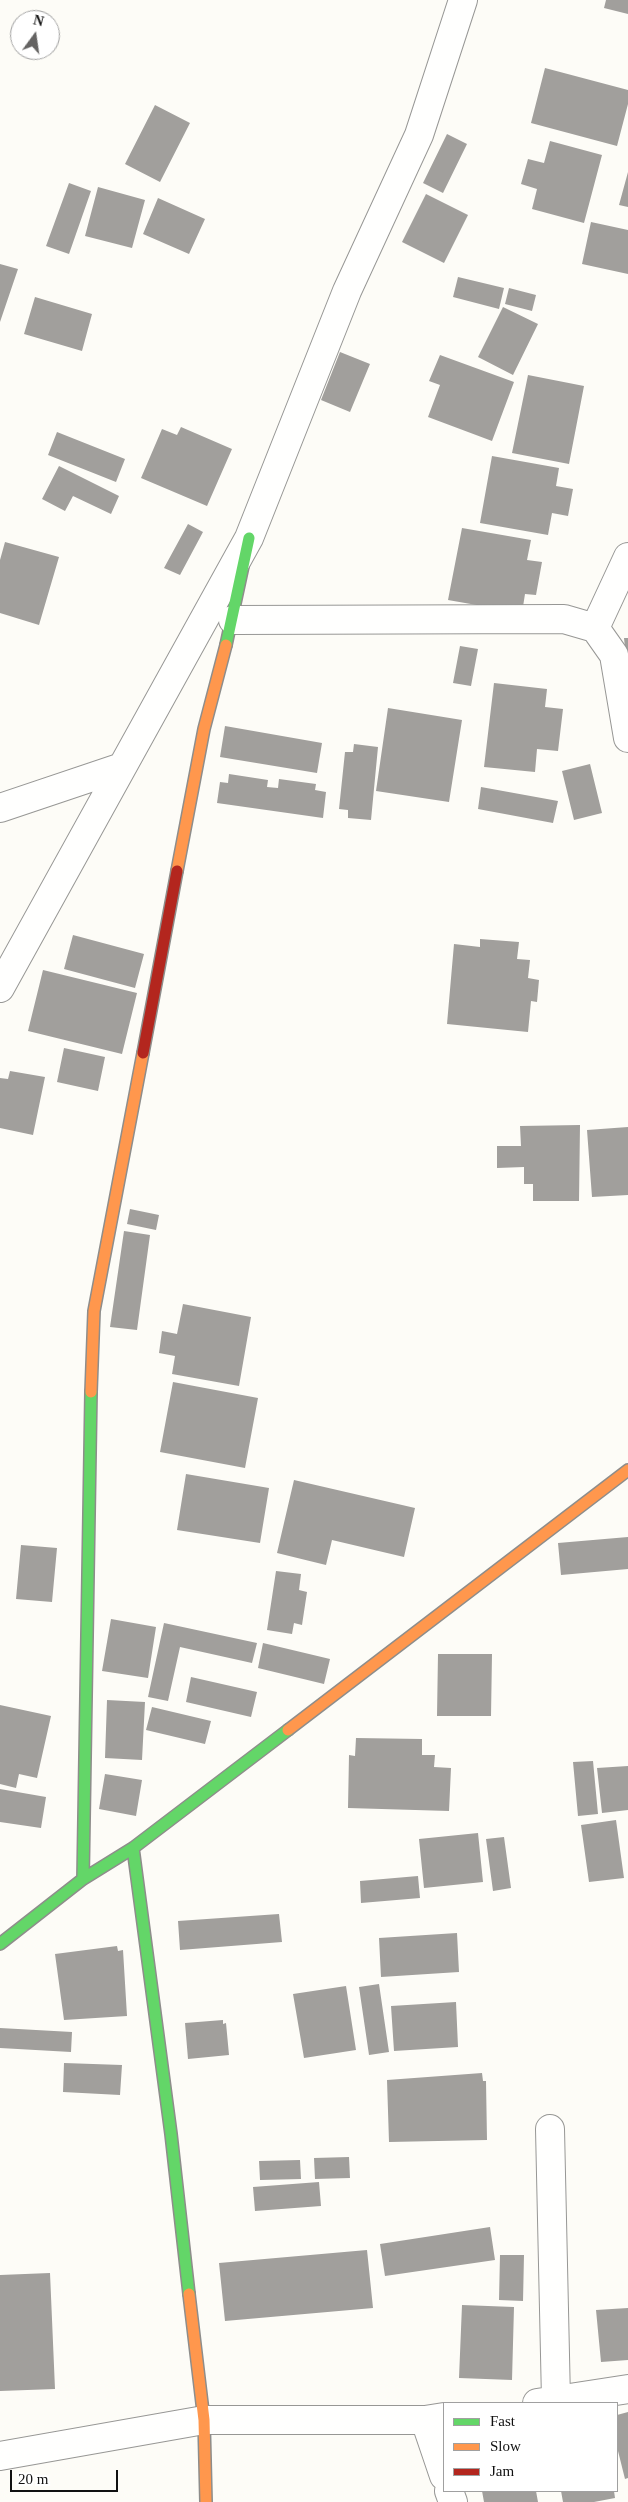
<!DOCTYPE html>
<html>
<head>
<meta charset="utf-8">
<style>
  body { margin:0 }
  #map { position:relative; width:628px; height:2502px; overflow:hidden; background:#fdfcf7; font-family:"Times New Roman",serif }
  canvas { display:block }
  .legend { position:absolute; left:443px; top:2402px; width:175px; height:90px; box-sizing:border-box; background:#fff; border:1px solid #a0a0a0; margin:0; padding:6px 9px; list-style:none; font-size:15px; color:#111 }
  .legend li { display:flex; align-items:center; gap:10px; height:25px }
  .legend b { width:25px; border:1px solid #a0a0a0 }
  .north { position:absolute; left:10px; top:10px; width:50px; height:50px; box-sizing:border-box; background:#fff; border:1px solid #a0a0a0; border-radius:50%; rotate:14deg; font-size:14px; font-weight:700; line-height:20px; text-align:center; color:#111 }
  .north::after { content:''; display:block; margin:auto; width:18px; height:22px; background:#646362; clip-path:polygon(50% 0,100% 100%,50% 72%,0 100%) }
  .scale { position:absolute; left:10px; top:2470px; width:108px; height:22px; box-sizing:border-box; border:2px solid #111; border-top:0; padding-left:6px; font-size:15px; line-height:18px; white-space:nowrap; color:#111; -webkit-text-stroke:4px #fff; paint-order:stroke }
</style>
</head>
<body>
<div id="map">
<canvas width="628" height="2502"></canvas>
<ul class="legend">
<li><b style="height:6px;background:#63d668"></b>Fast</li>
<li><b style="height:6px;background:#ff974d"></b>Slow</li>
<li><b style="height:6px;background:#b3261e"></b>Jam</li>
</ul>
<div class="north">N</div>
<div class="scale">20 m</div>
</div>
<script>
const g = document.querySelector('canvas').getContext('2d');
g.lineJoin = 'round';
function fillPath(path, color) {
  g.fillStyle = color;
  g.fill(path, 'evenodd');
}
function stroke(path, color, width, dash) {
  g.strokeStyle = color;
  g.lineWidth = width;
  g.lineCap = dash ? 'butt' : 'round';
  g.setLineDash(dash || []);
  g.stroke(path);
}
const building = new Path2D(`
  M606,0H628V14L604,8Z
  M545,68L628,90V104L617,146L531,123Z
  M155,105L190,123L160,182L125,164Z
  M447,134L467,144L443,193L423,183Z
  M550,141L602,155L584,223L532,209L537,189L521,184L528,159L544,163Z
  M628,172V207L619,205Z
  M69,183L91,191L69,254L46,246Z
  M98,187L145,200L132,248L85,236Z
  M426,194L468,215L444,263L402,242Z
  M158,198L205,219L189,254L143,234Z
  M591,222L628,230V274L582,264Z
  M0,264L18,269L0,322Z
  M458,277L504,288L499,309L453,297Z
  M509,288L536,295L532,311L505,304Z
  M35,297L92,314L82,351L24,334Z
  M503,307L538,324L513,375L478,357Z
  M340,352L370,364L350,412L321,400Z
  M440,355L514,382L492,441L428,417L440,385L429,381Z
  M528,375L584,386L569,464L512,453Z
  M181,427L232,449L207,506L141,478L162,429L177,435Z
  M57,432L125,459L116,482L48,455Z
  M492,456L559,468L556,486L573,489L568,516L552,513L548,535L480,523Z
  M59,466L119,496L111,514L73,496L65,511L42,499Z
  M188,524L203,532L180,575L164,568Z
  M462,528L531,540L527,560L542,562L536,595L525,594L522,613L448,600Z
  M5,542L59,557L39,625L0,613V560Z
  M624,638H628V667H627Z
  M460,646L478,649L471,686L453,683Z
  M494,683L547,689L545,707L563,709L558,751L537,749L535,772L484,767Z
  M388,708L462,720L449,802L376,791Z
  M225,726L322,743L317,773L220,757Z
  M354,744L378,747L371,820L348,818V810L339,809L345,752H353Z
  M590,764L602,813L574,820L562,771Z
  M229,774L268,780L267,787L278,788L279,779L316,784L315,790L326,792L323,818L217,803L220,782L228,783Z
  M481,787L558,801L553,823L478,809Z
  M73,935L144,954L135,988L64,969Z
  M480,939L519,942L517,959L530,960L528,978L539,980L537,1002L531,1001L528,1032L447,1024L454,944L480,947Z
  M43,970L137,993L122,1054L28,1031Z
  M64,1048L105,1057L98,1091L57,1082Z
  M10,1071L45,1077L33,1135L0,1128V1078L8,1079Z
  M580,1125L579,1201H533V1184H524V1167L497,1168V1146H521L520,1126Z
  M628,1127V1195L592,1197L587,1130Z
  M130,1209L159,1215L156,1230L127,1224Z
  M124,1231L150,1235L137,1330L110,1327Z
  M183,1304L251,1317L239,1386L172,1374L175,1356L159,1353L162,1331L177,1334Z
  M173,1382L258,1398L245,1468L160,1452Z
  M186,1474L269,1488L260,1543L177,1530Z
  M294,1480L415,1508L404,1557L332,1540L326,1565L277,1553Z
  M628,1537V1569L561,1575L558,1543Z
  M21,1545L57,1548L52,1602L16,1599Z
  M276,1571L301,1574L299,1590L307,1592L302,1625L294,1623L292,1634L267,1630Z
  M111,1619L156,1627L148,1678L102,1671Z
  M164,1623L257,1643L252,1663L180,1647L168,1701L148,1697Z
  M263,1643L330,1659L324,1684L258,1668Z
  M438,1654H492L491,1716H437Z
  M191,1677L257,1692L251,1717L186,1702Z
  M107,1700L145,1702L142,1760L105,1758Z
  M0,1705L51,1716L37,1778L19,1774L16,1788L0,1784Z
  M152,1707L211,1721L205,1744L146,1730Z
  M356,1738L422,1739V1755H435L434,1767L451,1768L449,1811L348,1808L349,1755L355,1756Z
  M593,1761L598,1814L578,1816L573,1762Z
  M628,1766V1810L602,1813L597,1768Z
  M105,1774L142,1780L136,1816L99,1809Z
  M0,1789L46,1797L41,1828L0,1822Z
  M616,1820L624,1878L589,1882L581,1825Z
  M478,1833L483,1882L424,1888L419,1839Z
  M504,1837L511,1888L493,1891L486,1839Z
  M418,1876L420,1898L361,1903L360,1881Z
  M279,1914L282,1942L180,1950L178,1921Z
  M457,1933L459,1972L381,1977L379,1938Z
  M117,1946L118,1951L123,1950L127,2016L64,2020L55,1954Z
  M379,1984L389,2052L369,2055L359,1987Z
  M346,1986L356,2050L304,2058L293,1994Z
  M456,2002L458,2047L394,2051L391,2006Z
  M223,2020V2024L226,2023L229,2055L188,2059L185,2023Z
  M0,2028L72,2032L71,2052L0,2048Z
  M64,2063L122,2065L120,2095L63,2092Z
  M482,2073L483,2081H486L487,2140L389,2142L387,2080Z
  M349,2157L350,2178L315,2179L314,2158Z
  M300,2160L301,2179L260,2180L259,2161Z
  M319,2182L321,2206L255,2211L253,2187Z
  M490,2227L495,2260L385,2276L380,2244Z
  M367,2250L373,2308L225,2321L219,2263Z
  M500,2255H524L523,2301L499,2300Z
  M50,2273L55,2389L0,2391V2275Z
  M462,2305L514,2307L512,2380L459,2378Z
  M628,2308V2360L601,2362L596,2310Z
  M628,2412V2478L625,2479L617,2447V2415Z
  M482,2491H536L538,2502H484Z
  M561,2491H614L615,2498L594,2502H563Z`);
const street = new Path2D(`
  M233,620L564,619L595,628L614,655L628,738
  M595,628L628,557
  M0,808L122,767
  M0,988L249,538L347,291L419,135L463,0
  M550,2129L556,2400
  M537,2403L628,2389
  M425,2420L444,2476
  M0,2456L204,2420H425L444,2417
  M449,2491L453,2502`);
const fast = new Path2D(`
  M226,645L249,538
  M133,1848L171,2134L189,2294
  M83,1879L91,1392
  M0,1944L83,1879L133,1848L288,1730`);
const slow = new Path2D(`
  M177,871L204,729L226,645
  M91,1392L94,1311L143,1053
  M288,1730L628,1470
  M189,2294L204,2420L206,2502`);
const jam = new Path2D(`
  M143,1053L177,871`);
fillPath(building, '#a19f9c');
stroke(street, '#979795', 30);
stroke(fast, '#8e8d8b', 14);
stroke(slow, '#8e8d8b', 14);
stroke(jam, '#8e8d8b', 14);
stroke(street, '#fffffe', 28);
stroke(fast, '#63d668', 11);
stroke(slow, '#ff974d', 11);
stroke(jam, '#b3261e', 11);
</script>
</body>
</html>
